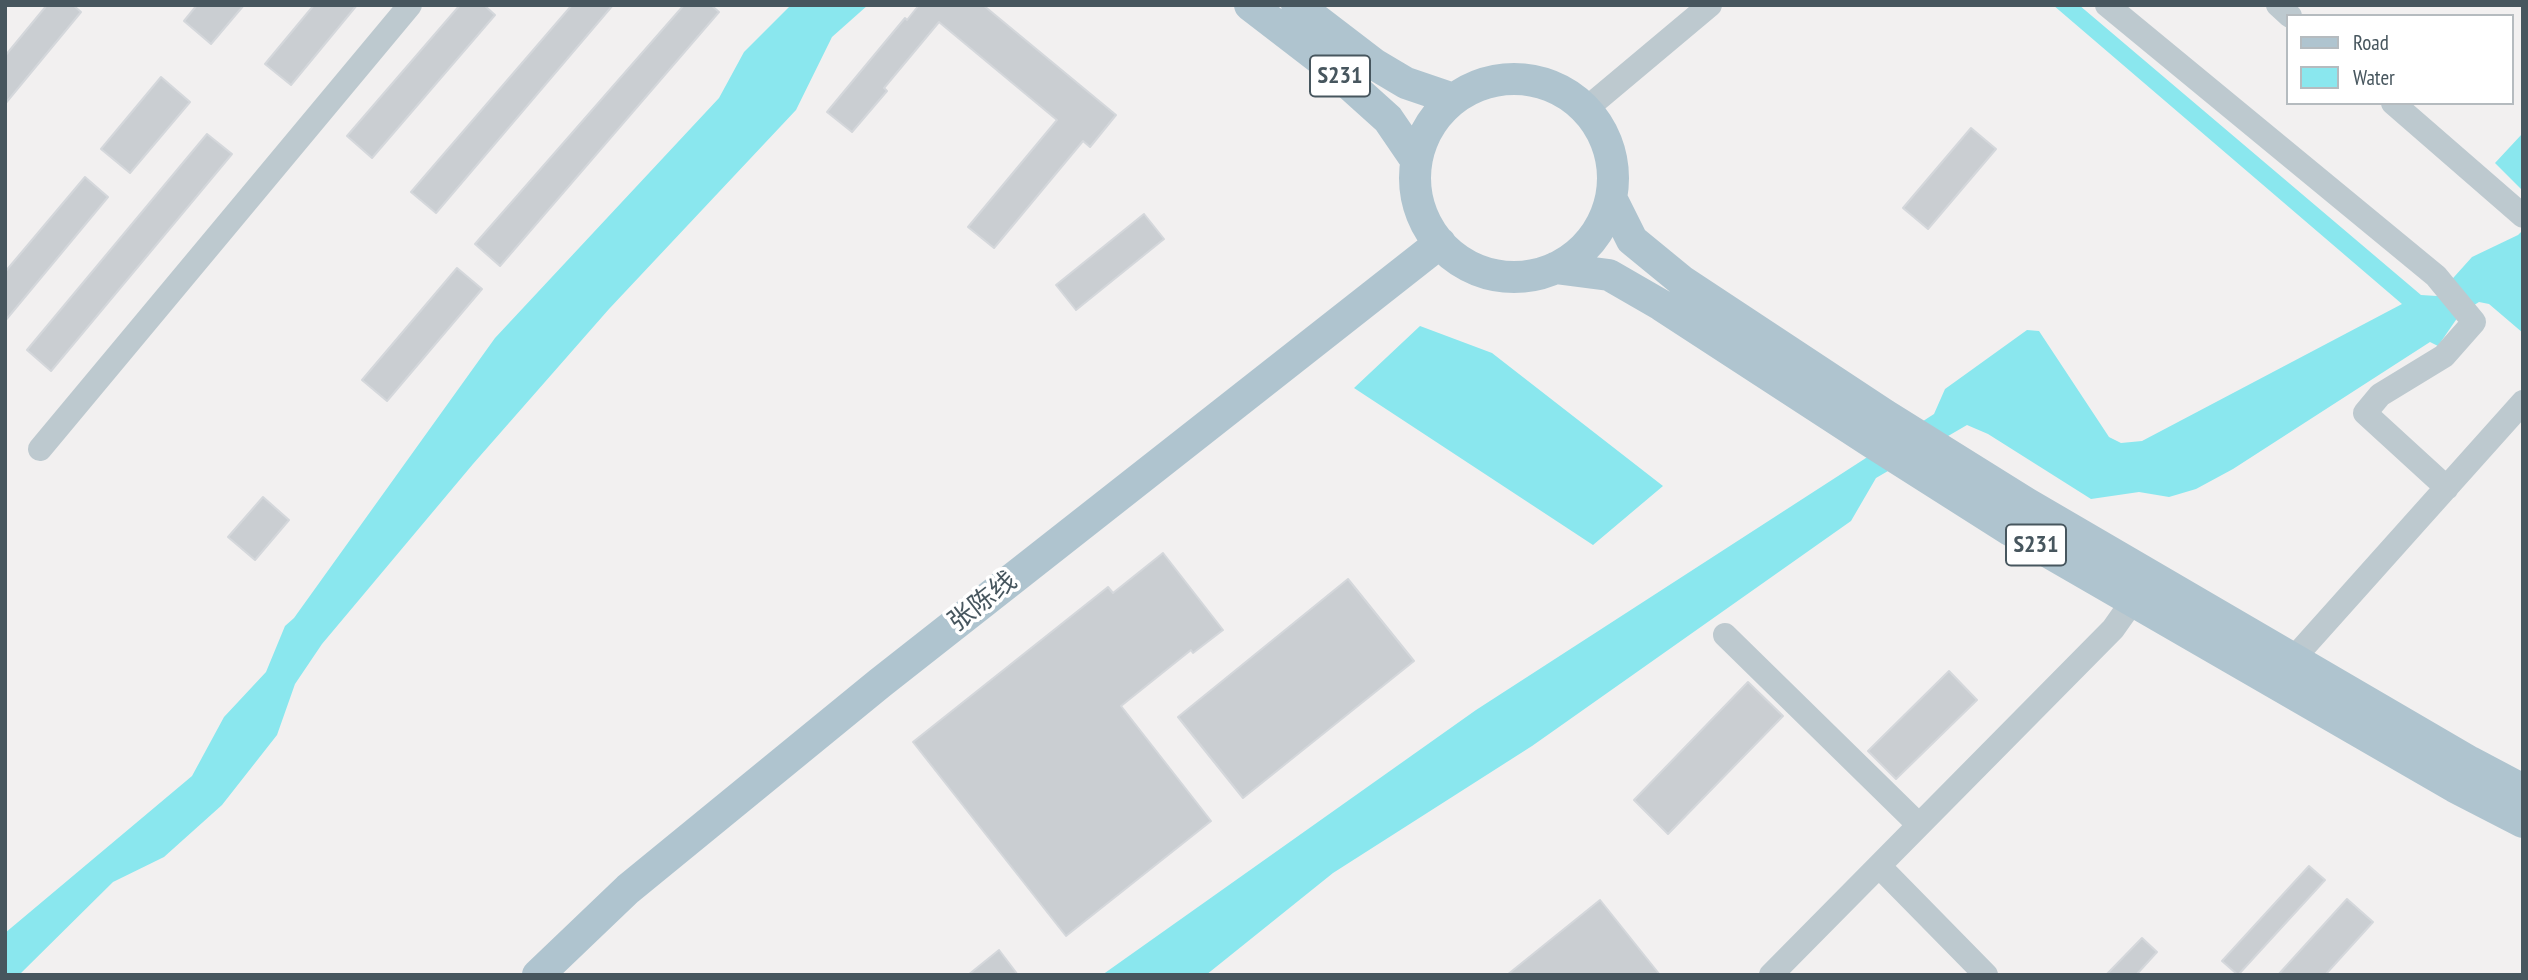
<!DOCTYPE html>
<html>
<head>
<meta charset="utf-8">
<style>
  body { margin:0 }
  #map { position:relative; width:2528px; height:980px; overflow:hidden; background:#f2f0f0; font-family:"PT Sans Narrow",sans-serif }
  canvas { display:block }
  .frame { position:absolute; inset:0; border:7px solid #47565e; pointer-events:none }
  .legend { position:absolute; left:2286px; top:14px; width:228px; height:91px; box-sizing:border-box; background:#fff; border:2px solid #b5bbbf; margin:0; padding:9px 12px; list-style:none; font-size:21px; color:#47565e }
  .legend li { display:flex; align-items:center; gap:14px; height:35px }
  .legend b { width:35px; border:2px solid #b5bbbf }
</style>
</head>
<body>
<div id="map">
<canvas width="2528" height="980"></canvas>
<div class="frame"></div>
<ul class="legend">
<li><b style="height:9px;background:#afc4cf"></b>Road</li>
<li><b style="height:19px;background:#8ae7ee"></b>Water</li>
</ul>
</div>
<script>
const g = document.querySelector('canvas').getContext('2d');
g.lineJoin = 'round';
function fillPath(path, color) {
  g.fillStyle = color;
  g.fill(path, 'evenodd');
}
function stroke(path, color, width, dash) {
  g.strokeStyle = color;
  g.lineWidth = width;
  g.lineCap = dash ? 'butt' : 'round';
  g.setLineDash(dash || []);
  g.stroke(path);
}
function drawText(font, color, halo, rows, align = 'center') {
  g.font = font + ' "PT Sans Narrow","Noto Sans SC",sans-serif';
  g.lineWidth = 7;
  g.setLineDash([]);
  g.textBaseline = 'middle';
  g.strokeStyle = halo;
  g.fillStyle = color;
  for (const [text, x, y, turn = 0] of rows) {
    g.save();
    g.translate(x, y);
    g.rotate((+turn || 0) * Math.PI / 180);
    g.textAlign = isNaN(turn) ? turn : align;
    if (halo) g.strokeText(text, 0, 0);
    g.fillText(text, 0, 0);
    g.restore();
  }
}
const water = new Path2D(`
  M791,5H868L832,37L796,110L609,309L473,464L322,644L295,684L277,735L222,805L164,857L113,882L19,975H5V933L192,776L224,717L266,672L285,626L294,618L495,338L719,98L744,52Z
  M2053,5H2079L2421,295L2437,296L2472,257L2518,235L2523,230V333L2489,304L2479,302L2460,314L2438,346L2430,342L2233,469L2196,489L2169,497L2139,492L2091,499L1988,434L1967,425L1876,478L1851,521L1532,746L1333,873L1206,975H1102L1476,710L1934,414L1945,389L2027,330L2039,331L2109,437L2121,443L2142,441L2402,304Z
  M2522,134L2523,135V191L2495,163Z
  M1420,326L1492,353L1663,486L1593,545L1354,388Z`);
const building = new Path2D(`
  M47,5H73L81,12L5,104V56Z
  M197,5H244L211,44L184,21Z
  M314,5H357L291,85L265,64Z
  M460,5H484L495,15L372,158L347,136Z
  M572,5H613L436,213L411,192Z
  M684,5H711L719,12L500,266L475,244Z
  M919,5H983L1116,115L1090,147L1083,141L994,248L968,227L1057,120L939,22L884,88L887,91L852,132L827,112L905,18L907,20Z
  M161,77L190,102L130,173L101,149Z
  M1971,128L1996,149L1928,229L1903,208Z
  M207,134L232,154L51,371L27,350Z
  M85,177L108,197L5,321V272Z
  M1144,214L1164,239L1076,310L1056,285Z
  M457,268L482,289L387,401L362,380Z
  M263,497L289,520L255,560L228,537Z
  M1163,553L1223,630L1193,653L1191,650L1121,706L1211,821L1066,936L913,742L1108,587L1113,593Z
  M1348,579L1414,661L1243,798L1178,717Z
  M1949,671L1977,700L1896,779L1868,751Z
  M1748,682L1783,716L1668,834L1634,800Z
  M2309,866L2325,880L2238,975L2222,961Z
  M2347,899L2373,922L2325,975H2278Z
  M1600,900L1660,975H1507Z
  M2142,938L2157,952L2136,975H2106Z
  M999,950L1018,975H968Z`);
const minor = new Path2D(`
  M2107,5L2436,276L2474,322L2444,356L2380,395L2365,413L2447,488
  M2278,5L2290,16
  M2393,103L2523,216
  M1586,109L1710,5
  M40,449L410,5
  M1725,635L1919,825
  M2293,659L2523,402
  M1879,866L1986,975
  M1771,975L2113,629L2142,588`);
const major = new Path2D(`
  M1250,5L1328,65L1388,119L1416,160
  M1297,5L1374,64L1406,83L1453,99
  M1415 178a99 99 0 1 1 198 0a99 99 0 1 1-198 0Z
  M1611,198L1632,240L1682,281L1885,415L2026,503L2470,762L2523,790
  M1555,268L1609,275L1661,305L1870,441L2010,530L2455,787L2523,822
  M538,975L628,889L880,683L1440,243`);
const shields = [
  [1340,76,60],
  [2036,545,60]
];
const shieldNames = [
  ["S231",1340,76],
  ["S231",2036,545]
];
const streetNames = [
  ["张陈线",983,602,-38]
];
fillPath(water, '#8ae7ee');
fillPath(building, '#caced2');
stroke(building, '#d4d7db', 2);
stroke(minor, '#bdc9cf', 24);
stroke(major, '#afc4cf', 32);
for (const [x, y, w] of shields) {
  const box = new Path2D();
  box.roundRect(x - w / 2, y - 20.5, w, 41, 5);
  g.fillStyle = '#fff';
  g.fill(box);
  stroke(box, '#47565e', 2);
}
drawText('bold 24px', '#47565e', null, shieldNames);
drawText('26px', '#47565e', '#fff', streetNames);
</script>
</body>
</html>
